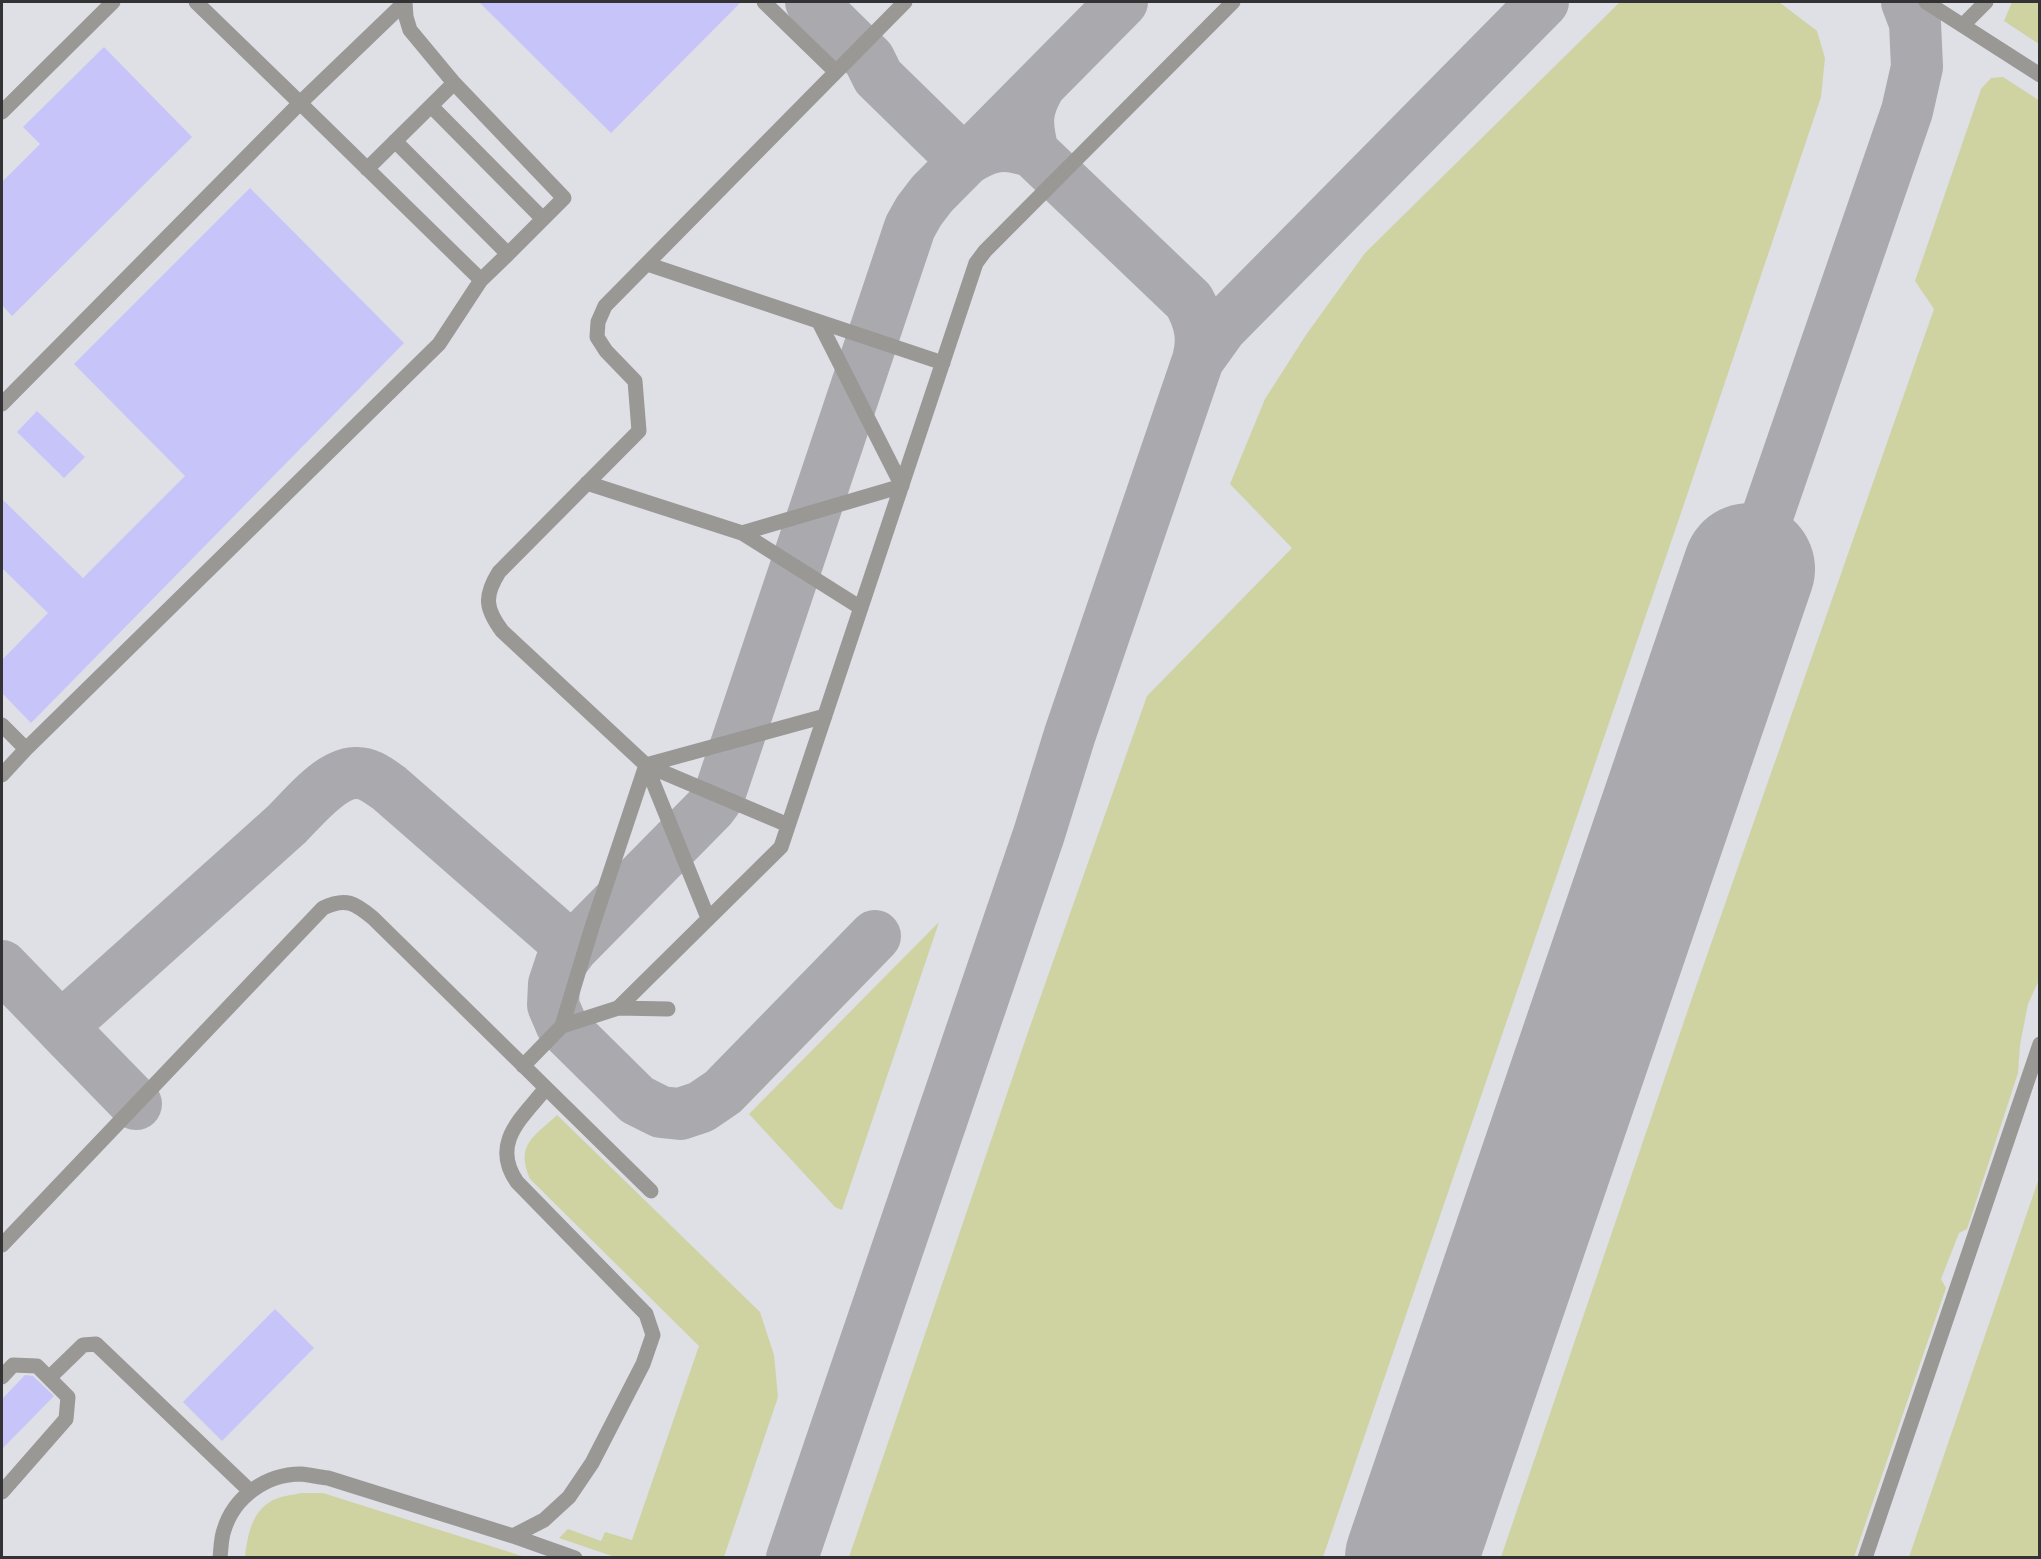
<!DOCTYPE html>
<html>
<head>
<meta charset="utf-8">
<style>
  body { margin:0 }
  #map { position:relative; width:2041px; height:1559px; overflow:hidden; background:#dfdfe6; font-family:"Golos Text",sans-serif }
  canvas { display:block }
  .frame { position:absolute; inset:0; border:3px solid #333336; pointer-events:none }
</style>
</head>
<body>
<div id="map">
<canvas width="2041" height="1559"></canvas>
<div class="frame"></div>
</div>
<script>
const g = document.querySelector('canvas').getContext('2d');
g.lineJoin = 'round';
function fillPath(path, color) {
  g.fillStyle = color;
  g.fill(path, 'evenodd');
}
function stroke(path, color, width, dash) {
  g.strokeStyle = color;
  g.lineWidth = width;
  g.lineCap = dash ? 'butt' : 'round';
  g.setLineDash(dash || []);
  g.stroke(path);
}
const green = new Path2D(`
  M1620,2H1779L1817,31L1825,58L1821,97L1682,510L1323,1557H849L1027,1035L1147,696L1292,548L1230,484L1265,399L1306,335L1365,253Z
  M2012,2H2039V44L2004,21Z
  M2003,77L2040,101V978L2028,1004L2020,1045L2018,1073L1967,1229L1959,1233L1941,1279L1946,1288L1854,1557H1501L1692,998L1934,309L1915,281L1981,89L1991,78Z
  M939,922L842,1210L835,1207L749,1114Z
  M557,1115L760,1312L774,1355L778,1397L724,1557H615L559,1538L568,1529L601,1541L605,1532L632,1540L699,1346L530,1179C515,1144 534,1137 557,1115Z
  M2039,1178V1557H1909Z
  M301,1493H323L525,1557H245C248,1535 251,1512 273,1500C281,1496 293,1495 301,1493Z`);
const taxiway = new Path2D(`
  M811,2L869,59L878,77L964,161C989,144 1005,142 1033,152C1026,124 1025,110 1040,85
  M1033,152L1189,301C1200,321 1204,338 1198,360
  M1749,569L1907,111L1917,67L1915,23L1907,2
  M875,936L723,1092L701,1107L680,1114L661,1112L637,1100L562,1026L553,1005L554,984L561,963L572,948L711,807L719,796L910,227L919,211L932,194L1122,2
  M2,966L61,1027
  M136,1104L61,1027L287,824C304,807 330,774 355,773C368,772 379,781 389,788L572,948
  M792,1558L1039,834L1070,734L1198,360L1221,328L1543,2`);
const runway = new Path2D(`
  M1411,1558L1749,569`);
const building = new Path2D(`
  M479,2H741L611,133Z
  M104,47L192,137L12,316L2,305V182L40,144L23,127Z
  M250,188L404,343L31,723L2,693V660L48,613L2,568V499L83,578L185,476L74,364Z
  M37,411L85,457L64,478L17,432Z
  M275,1309L314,1348L222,1441L183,1402Z
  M25,1375L33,1376L54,1396L2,1449V1399Z`);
const minor = new Path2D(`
  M196,2L300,103L405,2
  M405,2L406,17L410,30L454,83L564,198L543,219
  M764,2L836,72
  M1926,2L2040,75
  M1963,25L1986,2
  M431,106L543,219L508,254
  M2,112L113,2
  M367,169L454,83
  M647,264L943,363
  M2,404L300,103L481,280L508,254L395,141
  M587,483L742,533L861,608
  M742,533L902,486L819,322
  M2,725L26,749L439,344L481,280
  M646,765L825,716
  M646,765L708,918
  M646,765L788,825
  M2,775L26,749
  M618,1008L668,1009
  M562,1026L618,1008L781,847L976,263L985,251L1233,2
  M523,1066L562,1026L592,927L646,765L502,631C485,608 484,596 499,572L639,431L635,381L606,351L597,337L598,322L605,306L905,2
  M2,1245L323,908C346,897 355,903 373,918L651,1191
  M2,1377L13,1365L37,1366L68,1397L66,1419L2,1492
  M49,1378L83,1345L96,1344L250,1491
  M513,1536L575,1558
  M220,1558C221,1549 221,1538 224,1530C234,1497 266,1474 301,1474C310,1475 319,1477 328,1478L513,1536L544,1520L569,1497L592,1463L643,1364L653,1335L646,1314L517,1182C490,1143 522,1118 546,1088
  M1865,1558L2040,1044`);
fillPath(green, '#cfd3a2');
stroke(taxiway, '#a9a9ae', 52);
stroke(runway, '#a9a9ae', 132);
fillPath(building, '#c7c4fa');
stroke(minor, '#999895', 15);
</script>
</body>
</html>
